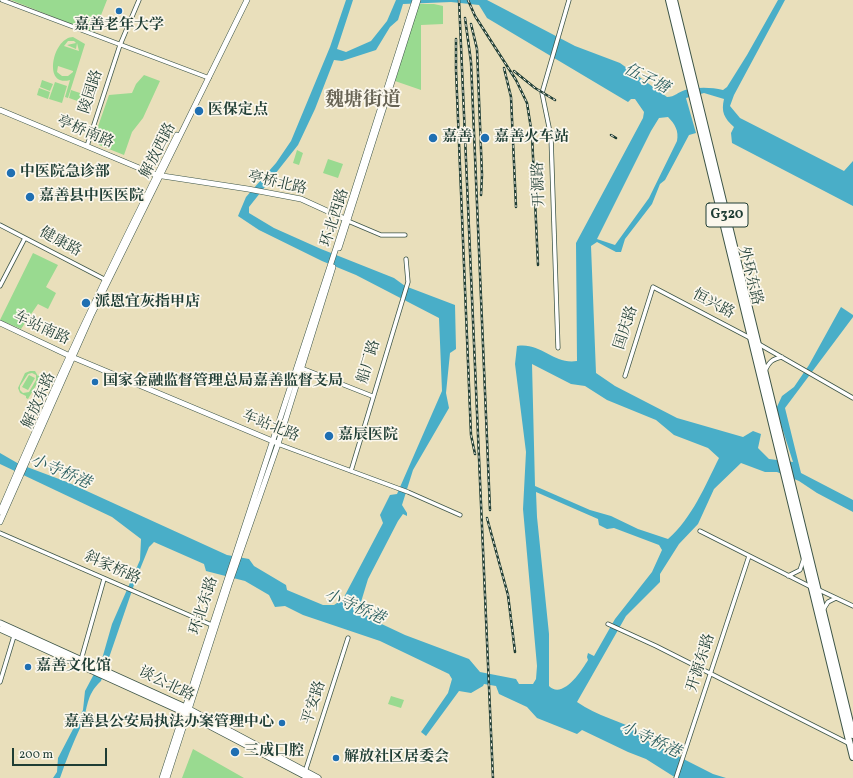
<!DOCTYPE html>
<html>
<head>
<meta charset="utf-8">
<style>
  body { margin:0 }
  #map { position:relative; width:853px; height:778px; overflow:hidden; background:#e9dfbb; font-family:Vollkorn,serif }
  canvas { display:block }
  .scale { position:absolute; left:12px; top:748px; width:95px; height:18px; box-sizing:border-box; border:2px solid #1f3d34; border-top:0; padding-left:5px; font-size:12px; line-height:14px; white-space:nowrap; color:#1f3d34; -webkit-text-stroke:3px #fbf7ec; paint-order:stroke }
</style>
</head>
<body>
<div id="map">
<canvas width="853" height="778"></canvas>
<div class="scale">200 m</div>
</div>
<script>
const g = document.querySelector('canvas').getContext('2d');
g.lineJoin = 'round';
function fillPath(path, color) {
  g.fillStyle = color;
  g.fill(path, 'evenodd');
}
function stroke(path, color, width, dash) {
  g.strokeStyle = color;
  g.lineWidth = width;
  g.lineCap = dash ? 'butt' : 'round';
  g.setLineDash(dash || []);
  g.stroke(path);
}
function drawText(font, color, halo, rows, align = 'center') {
  g.font = font + ' Vollkorn,"Noto Serif SC",serif';
  g.lineWidth = 3.5;
  g.setLineDash([]);
  g.textBaseline = 'middle';
  g.strokeStyle = halo;
  g.fillStyle = color;
  for (const [text, x, y, turn = 0] of rows) {
    g.save();
    g.translate(x, y);
    g.rotate((+turn || 0) * Math.PI / 180);
    g.textAlign = isNaN(turn) ? turn : align;
    if (halo) g.strokeText(text, 0, 0);
    g.fillText(text, 0, 0);
    g.restore();
  }
}
const green = new Path2D(`
  M11,0H107L94,33Z
  M419,4H434L443,6V24L421,25V90L395,81Z
  M73,37L85,44L68,98L65,97L70,80C42,88 53,37 73,37ZM74,41L76,43L67,45L76,49L77,43L79,51L64,46L68,41ZM58,66L73,71V72L68,76H62L57,72Z
  M144,75L160,81L143,118L132,132L124,155L99,145L95,139V135L109,95L132,93L136,84Z
  M42,80L53,84L50,91L40,87Z
  M55,82L67,86L62,103L49,99Z
  M39,88L50,92L48,99L37,95Z
  M71,90L86,95L83,103L69,98Z
  M297,150L303,153L299,165L293,163Z
  M328,159L343,164L338,178L323,173Z
  M33,253L58,265L46,287L56,293L48,309L38,304L21,329L0,320Z
  M30,371H35L38,376L40,374L42,375L28,399L26,398V396L20,393L18,388L25,373ZM32,373L36,375V380L29,392L23,393L20,390V386L28,374Z
  M29,375L35,378L28,390L22,387Z
  M391,696L404,700L401,708L388,704Z
  M193,749L244,778H182Z`);
const water = new Path2D(`
  M346,0H353L337,49L346,52L371,41L387,21L396,0H487L575,46L620,63L667,97C675,97 678,92 685,90C696,87 711,87 723,90L727,87L747,55L778,0H785L734,95L730,106L740,118L844,171L853,161V206L732,143L731,133L734,127C724,118 721,112 724,99L704,93L686,98L696,133L689,135L665,180L660,184L652,204L625,239L621,252H616L597,242L591,246L596,373L615,386L677,418L743,437L753,431L761,434L758,448L769,459L793,462L776,409L782,396L794,387L809,365L841,307L853,315V317L785,408L801,473L853,500V512L817,493L799,481L777,472H765L741,463L714,489L698,524L679,544L660,574V582L626,616L577,702C598,717 620,720 642,733L644,739L713,774L726,778H676L646,759L628,752L582,730L577,734L537,718L527,707L499,694L496,686L484,684L483,686L471,693L459,691L426,736L421,732L448,693L452,679L449,674L380,641L303,615L285,606L275,607L269,595L245,581L206,571L204,564L154,542L149,547L136,579L101,681C85,696 89,707 81,726C73,743 66,760 60,778H53L57,772L58,758L83,710L85,691L102,659L112,624L140,560L141,539L112,517L0,464V453L19,464L67,482L227,555L249,559L254,566L286,585L287,590L323,605H334L343,599L383,523L380,515L390,495L397,494L442,391L439,318L356,275L322,261L259,230L238,216L246,197L276,163L291,141L330,47ZM451,2L479,5L487,18L628,102L631,99H635L644,112L643,118L576,243L577,361C554,365 541,342 517,346L515,364L526,452L523,509L537,666L536,679L533,684H519L516,679L480,672L469,659L405,635L371,619L363,612L361,602L368,579L398,521L403,514L407,516V513L402,505L413,470L449,408L446,393L450,353L456,349L455,305L405,286L394,278L321,249L274,228L249,213V207L298,145L315,109L334,60L342,61L376,50L390,27L398,20L403,4ZM668,117C675,124 679,131 677,141L649,198L615,245L597,239L651,131L659,118ZM532,364L571,384L585,386L607,400L656,420L674,435L708,448L719,458C705,486 692,518 668,539L638,529L611,516L590,510L535,486ZM536,492L598,519L599,525L607,529L614,528L659,545L662,550L652,572L615,619L594,656L588,653L587,657L588,660C582,670 563,700 549,686V634L537,517Z`);
const street = new Path2D(`
  M2,0L209,78
  M87,146L120,45L139,0
  M348,221L381,235H405
  M0,225L106,280
  M0,286L25,238
  M757,343L853,398
  M558,348L551,137L542,93L569,0
  M301,368L372,396
  M765,371C769,362 772,359 782,357
  M625,376L653,287L752,339
  M278,444L408,492L460,515
  M351,471L408,282L406,259
  M700,531L811,587
  M0,533L214,626
  M788,576L800,570L804,558
  M817,589L853,606
  M823,610L828,602L836,598
  M608,624L656,646L850,744
  M81,660L104,579
  M0,682L14,636
  M305,772L348,638
  M676,778L749,556`);
const secondary = new Path2D(`
  M0,110L156,175L248,189L301,199L347,220
  M339,248L418,0
  M0,323L72,357L275,442
  M0,512C54,384 114,259 177,135
  M0,522L91,316L247,0
  M162,778L336,248L415,0
  M167,778L229,585L278,444L333,267`);
const primary = new Path2D(`
  M0,623L185,707L318,778
  M0,629L183,712L309,778`);
const highway = new Path2D(`
  M669,0L853,757
  M674,0L853,735`);
const rail = new Path2D(`
  M459,0L493,778
  M468,0L475,16L516,80L527,103L532,135L538,265
  M465,18L471,62L490,510
  M471,24L477,49L482,175L481,195
  M456,39V70L471,435L475,454
  M504,68L511,97L516,207
  M514,71L535,88L555,100
  M611,135L616,138
  M487,518L508,595L515,652`);
const markers = [
  [119,11,4,"#1f6fb2"],
  [199,111,5,"#1f6fb2"],
  [433,138,5,"#1f6fb2"],
  [485,138,5,"#1f6fb2"],
  [11,173,5,"#1f6fb2"],
  [30,197,5,"#1f6fb2"],
  [86,303,5,"#1f6fb2"],
  [95,382,4,"#1f6fb2"],
  [329,436,5,"#1f6fb2"],
  [28,667,4,"#1f6fb2"],
  [282,723,4,"#1f6fb2"],
  [235,752,5,"#1f6fb2"],
  [336,758,4,"#1f6fb2"]
];
const shields = [
  [727,215,42]
];
const shieldNames = [
  ["G320",727,215]
];
const poiNames = [
  ["嘉善老年大学",119,26,"center"],
  ["医保定点",208,111],
  ["嘉善",442,138],
  ["嘉善火车站",494,138],
  ["中医院急诊部",20,173],
  ["嘉善县中医医院",39,197],
  ["派恩宜灰指甲店",95,303],
  ["国家金融监督管理总局嘉善监督支局",103,382],
  ["嘉辰医院",338,436],
  ["嘉善文化馆",36,667],
  ["嘉善县公安局执法办案管理中心",274,723,"right"],
  ["三成口腔",244,752],
  ["解放社区居委会",344,758]
];
const streetNames = [
  ["陵园路",92,92,-72],
  ["亭桥南路",85,133,23],
  ["解放西路",159,151,-63],
  ["亭桥北路",277,184,13],
  ["开源路",540,184,-92],
  ["环北西路",336,218,-72],
  ["健康路",60,243,28],
  ["外环东路",749,276,76],
  ["恒兴路",713,305,28],
  ["国庆路",627,328,-72],
  ["车站南路",41,329,25],
  ["船厂路",370,362,-73],
  ["解放东路",40,401,-66],
  ["车站北路",270,427,22],
  ["斜家桥路",112,569,24],
  ["环北东路",205,606,-72],
  ["开源东路",702,663,-72],
  ["谈公北路",166,685,26],
  ["平安路",315,703,-72]
];
const waterNames = [
  ["伍子塘",646,80,26],
  ["小寺桥港",60,473,23],
  ["小寺桥港",354,608,24],
  ["小寺桥港",650,741,25]
];
const districtNames = [
  ["魏塘街道",363,102]
];
fillPath(green, '#99da90');
fillPath(water, '#49aec8');
stroke(street, '#3d5548', 5);
stroke(secondary, '#3d5548', 6);
stroke(primary, '#3d5548', 7);
stroke(highway, '#3d5548', 8);
stroke(street, '#fff', 3.5);
stroke(secondary, '#fff', 5);
stroke(primary, '#fff', 5.5);
stroke(highway, '#fff', 6);
stroke(rail, '#1f3d34', 2.5);
stroke(rail, '#fbf7ec', 1, [3]);
for (const [x, y, r, color] of markers) {
  const dot = new Path2D();
  dot.arc(x, y, r, 0, 2 * Math.PI);
  g.fillStyle = color;
  g.fill(dot);
  stroke(dot, '#fbf7ec', 1.5);
}
for (const [x, y, w] of shields) {
  const box = new Path2D();
  box.roundRect(x - w / 2, y - 12, w, 24, 3);
  g.fillStyle = '#fbf7ec';
  g.fill(box);
  stroke(box, '#1f3d34', 1);
}
drawText('bold 14px', '#1f3d34', null, shieldNames);
drawText('bold 15px', '#1f3d34', '#fbf7ec', poiNames, 'left');
drawText('15px', '#1f3d34', '#fbf7ec', streetNames);
drawText('italic 16px', '#2c5f60', '#fbf7ec', waterNames);
drawText('bold 19px', '#676354', '#fbf7ec', districtNames);
</script>
</body>
</html>
